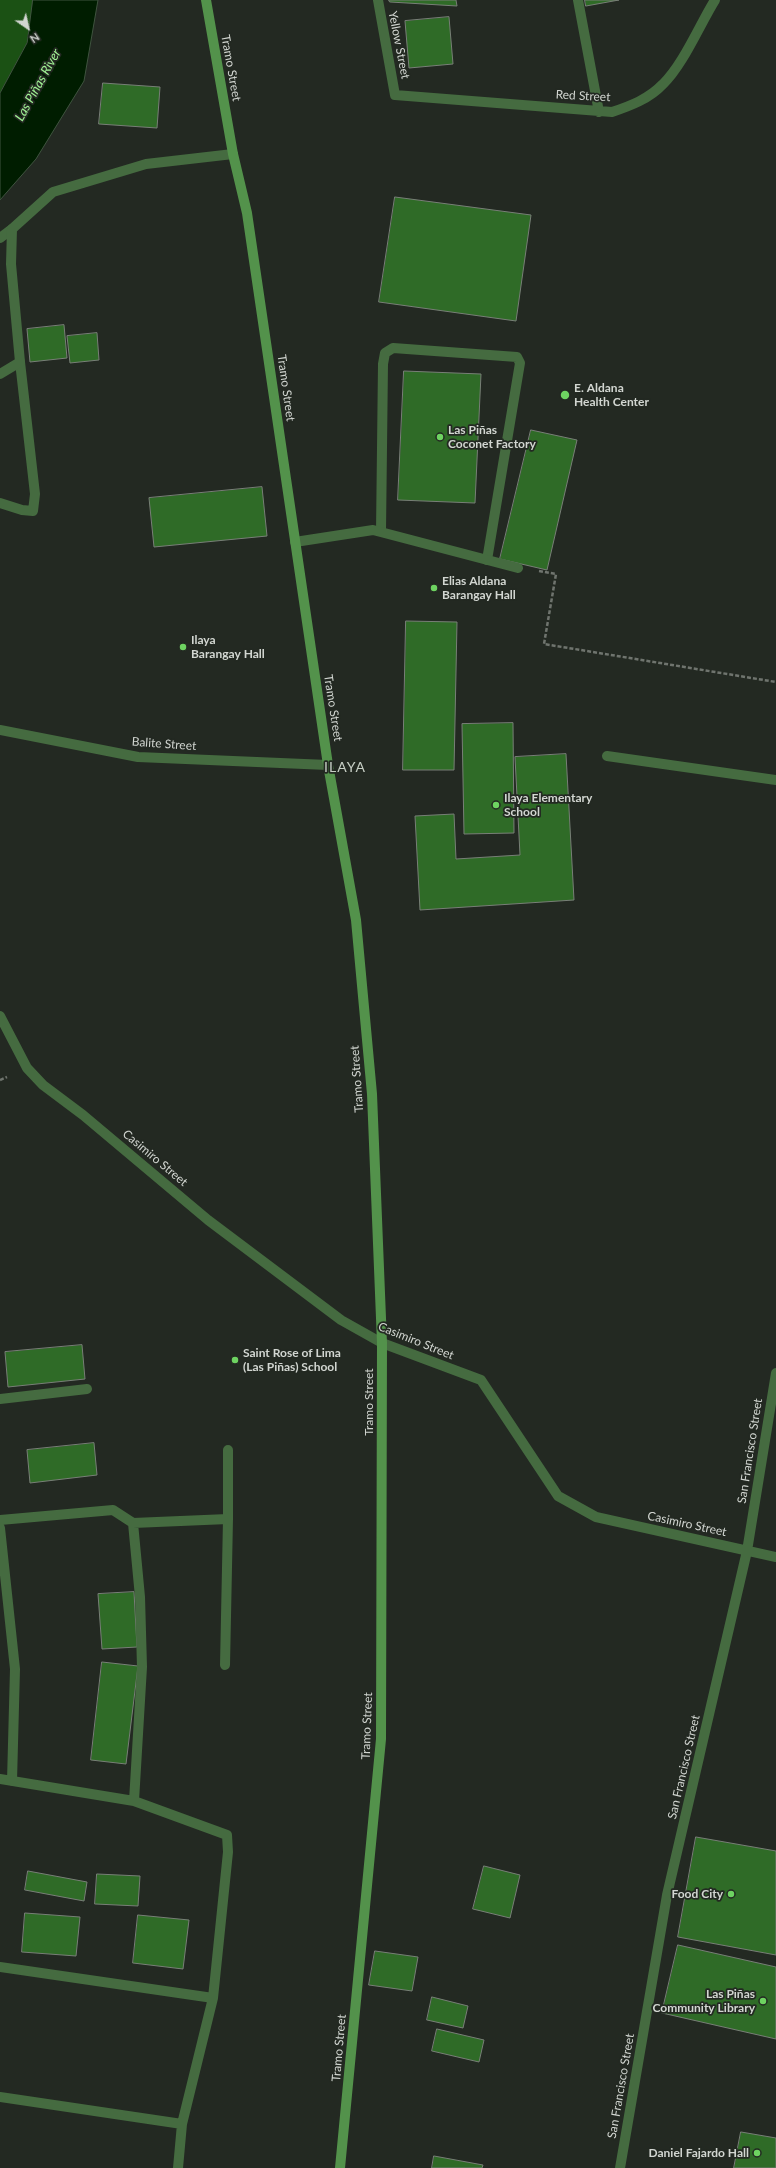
<!DOCTYPE html>
<html>
<head>
<meta charset="utf-8">
<style>
  body { margin:0 }
  #map { position:relative; width:776px; height:2168px; overflow:hidden; background:#232922; font-family:Lato,sans-serif }
  canvas { display:block }
  .north { position:absolute; left:8px; top:8px; width:40px; height:40px; -webkit-text-stroke:3px #232922; paint-order:stroke; rotate:146deg; font-size:11px; font-weight:700; line-height:16px; text-align:center; color:#d2d6d1 }
  .north::after { content:''; display:block; margin:auto; width:14px; height:18px; background:#d2d6d1; clip-path:polygon(50% 0,100% 100%,50% 72%,0 100%) }
</style>
</head>
<body>
<div id="map">
<canvas width="776" height="2168"></canvas>
<div class="north">N</div>
</div>
<script>
const g = document.querySelector('canvas').getContext('2d');
g.lineJoin = 'round';
function fillPath(path, color) {
  g.fillStyle = color;
  g.fill(path, 'evenodd');
}
function stroke(path, color, width, dash) {
  g.strokeStyle = color;
  g.lineWidth = width;
  g.lineCap = dash ? 'butt' : 'round';
  g.setLineDash(dash || []);
  g.stroke(path);
}
function drawText(font, color, halo, rows, align = 'center') {
  g.font = font + ' Lato,sans-serif';
  g.lineWidth = 3.5;
  g.setLineDash([]);
  g.textBaseline = 'middle';
  g.strokeStyle = halo;
  g.fillStyle = color;
  for (const [text, x, y, turn = 0] of rows) {
    g.save();
    g.translate(x, y);
    g.rotate((+turn || 0) * Math.PI / 180);
    g.textAlign = isNaN(turn) ? turn : align;
    if (halo) g.strokeText(text, 0, 0);
    g.fillText(text, 0, 0);
    g.restore();
  }
}
const green = new Path2D(`
  M0,0H33L27,43L0,93Z`);
const water = new Path2D(`
  M33,0H98L84,81L36,159L0,200V93L27,43Z`);
const building = new Path2D(`
  M389,0H456L457,6L390,2Z
  M585,0H619L586,6Z
  M449,17L453,64L409,68L405,21Z
  M103,83L160,87L157,128L99,124Z
  M395,197L531,215L516,321L379,302Z
  M64,325L67,358L30,362L27,329Z
  M97,333L99,360L70,363L67,336Z
  M404,371L481,374L475,503L398,500Z
  M531,430L577,440L547,570L500,559Z
  M262,487L267,536L154,547L149,498Z
  M406,621L457,622L454,770H403Z
  M513,723L514,833L464,834L462,724Z
  M566,754L574,900L420,910L415,816L454,814L456,859L520,855L515,757Z
  M82,1345L85,1379L8,1387L5,1352Z
  M94,1443L97,1475L30,1483L27,1450Z
  M134,1592L137,1647L102,1649L98,1594Z
  M102,1662L138,1666L126,1764L91,1760Z
  M696,1837L776,1851V1955L678,1937Z
  M484,1866L520,1875L510,1918L473,1909Z
  M28,1871L87,1882L84,1901L25,1890Z
  M97,1874L140,1876L138,1906L95,1904Z
  M25,1913L80,1917L76,1956L22,1952Z
  M138,1915L189,1920L183,1969L133,1963Z
  M678,1945L776,1967V2039L662,2013Z
  M375,1951L418,1957L412,1991L369,1985Z
  M432,1997L468,2006L463,2028L427,2020Z
  M437,2029L484,2040L479,2062L432,2051Z
  M741,2132L776,2138V2168H734Z
  M434,2156L483,2165L482,2168H432Z`);
const path = new Path2D(`
  M539,571L556,574L544,644L776,682
  M0,1080L7,1077`);
const lane = new Path2D(`
  M0,238L12,229
  M0,503L22,510L33,511L35,494L20,362
  M381,531L383,364L385,353L393,348L517,357L520,363L487,560`);
const street = new Path2D(`
  M378,0L395,95L612,112C630,106 649,99 663,84C683,65 700,24 715,0
  M578,0L599,112
  M0,374L20,362L11,264L12,229L53,192L146,164L233,154
  M295,542L373,530L518,568
  M0,730L138,757L328,765
  M607,756L776,780
  M0,1016L27,1068L43,1085L83,1115L208,1220L341,1320L382,1343L481,1380L558,1496L596,1517L776,1557
  M0,1399L87,1389
  M228,1450V1519
  M0,1520L113,1510L133,1523L228,1519L225,1665
  M133,1523L140,1597L142,1667L134,1801
  M0,1528L15,1669L12,1781
  M0,1779L134,1801L227,1835L228,1852L213,1998L182,2124L178,2168
  M0,1967L213,1998
  M0,2097L182,2124
  M620,2168L667,1895L747,1551L776,1373`);
const secondary = new Path2D(`
  M206,0L233,154L247,213L328,765L356,920L372,1094L382,1343L381,1739L340,2168`);
const markers = [
  [565,395,5,"#6ed361"],
  [440,437,4,"#6ed361"],
  [434,588,4,"#6ed361"],
  [183,647,4,"#6ed361"],
  [496,805,4,"#6ed361"],
  [235,1360,4,"#6ed361"],
  [731,1894,4,"#6ed361"],
  [763,2001,4,"#6ed361"],
  [757,2153,4,"#6ed361"]
];
const streetNames = [
  ["Yellow Street",399,45,79],
  ["Tramo Street",231,68,80],
  ["Red Street",583,96,3],
  ["Tramo Street",286,388,82],
  ["Tramo Street",333,708,81],
  ["Balite Street",164,744,4],
  ["Tramo Street",357,1079,-94],
  ["Casimiro Street",155,1158,40],
  ["Casimiro Street",416,1341,22],
  ["Tramo Street",369,1402,-90],
  ["San Francisco Street",750,1451,-81],
  ["Casimiro Street",687,1524,12],
  ["Tramo Street",367,1726,-88],
  ["San Francisco Street",684,1767,-77],
  ["Tramo Street",339,2048,-85],
  ["San Francisco Street",621,2086,-80]
];
const poiNames = [
  ["E. Aldana",574,388],
  ["Health Center",574,402],
  ["Las Piñas",448,430],
  ["Coconet Factory",448,444],
  ["Elias Aldana",442,581],
  ["Barangay Hall",442,595],
  ["Ilaya",191,640],
  ["Barangay Hall",191,654],
  ["Ilaya Elementary",504,798],
  ["School",504,812],
  ["Saint Rose of Lima",243,1353],
  ["(Las Piñas) School",243,1367],
  ["Food City",723,1894,"right"],
  ["Las Piñas",755,1994,"right"],
  ["Community Library",755,2008,"right"],
  ["Daniel Fajardo Hall",749,2153,"right"]
];
const waterNames = [
  ["Las Piñas River",38,85,-61]
];
const quarterNames = [
  ["ILAYA",345,767]
];
fillPath(green, '#1b5114');
fillPath(water, '#001d00');
stroke(water, '#3f543f', 1);
fillPath(building, '#2f6b27');
stroke(building, '#787f77', 1);
stroke(path, '#6f746e', 2.5, [4, 2]);
stroke(lane, '#456b40', 10);
stroke(street, '#456b40', 10);
stroke(secondary, '#53924b', 10);
for (const [x, y, r, color] of markers) {
  const dot = new Path2D();
  dot.arc(x, y, r, 0, 2 * Math.PI);
  g.fillStyle = color;
  g.fill(dot);
  stroke(dot, '#232922', 1.5);
}
drawText('12px', '#d2d6d1', '#232922', streetNames);
drawText('bold 12px', '#d2d6d1', '#232922', poiNames, 'left');
drawText('italic 13px', '#a0f194', '#232922', waterNames);
g.letterSpacing = '1px';
drawText('14px', '#c6cec4', '#232922', quarterNames);
g.letterSpacing = '0px';
</script>
</body>
</html>
